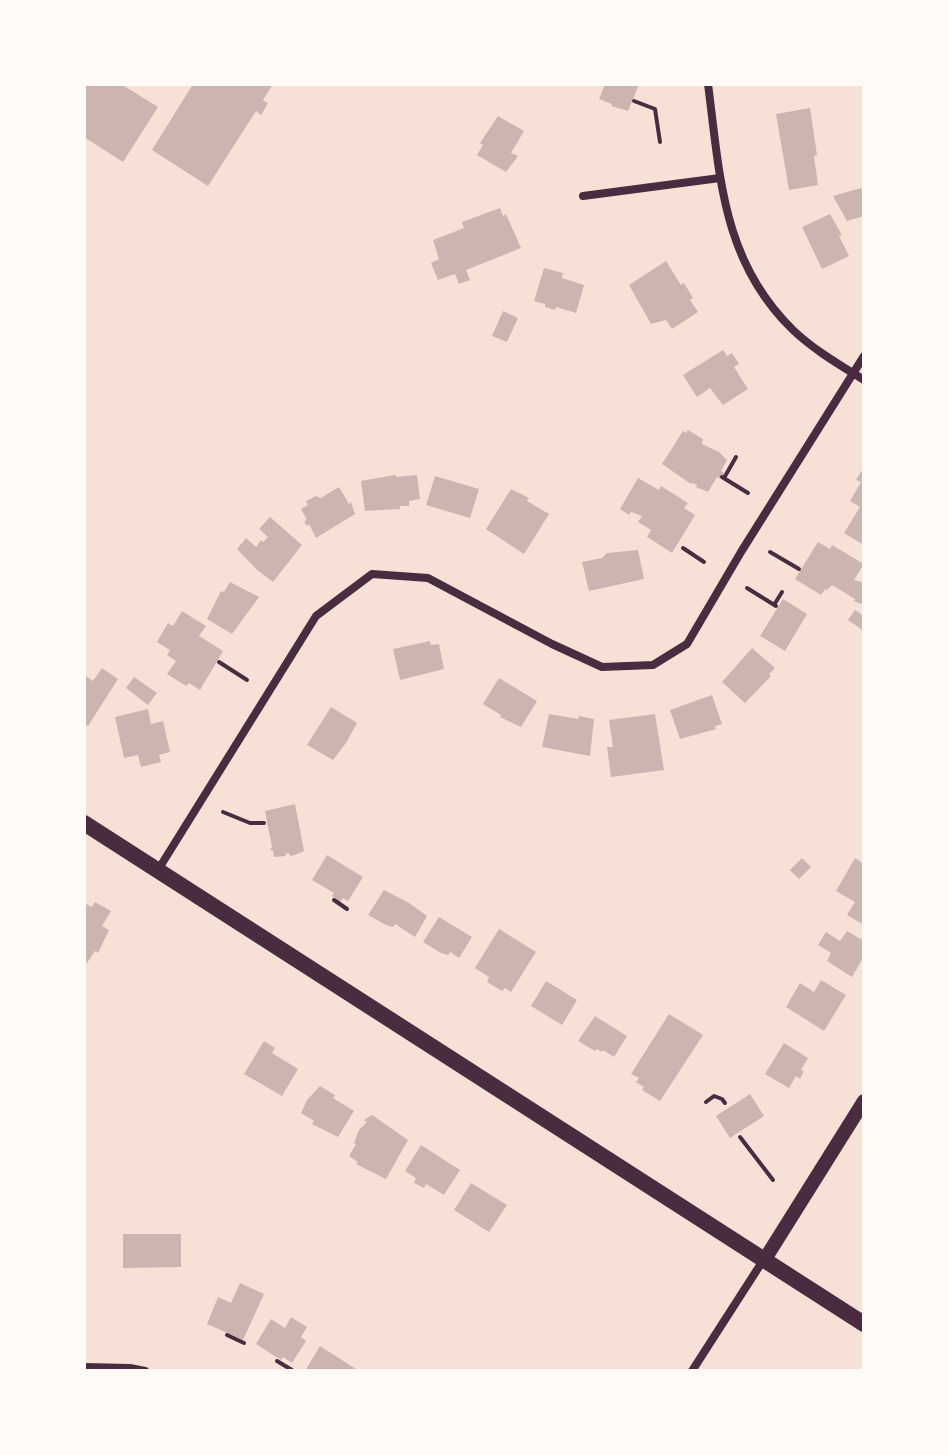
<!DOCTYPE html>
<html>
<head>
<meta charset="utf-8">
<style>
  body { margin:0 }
  #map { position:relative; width:948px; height:1455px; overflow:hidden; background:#f7e1d7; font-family:Rubik,sans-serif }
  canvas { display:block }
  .frame { position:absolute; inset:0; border:86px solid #fffaf5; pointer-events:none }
</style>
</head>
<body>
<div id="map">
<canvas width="948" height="1455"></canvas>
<div class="frame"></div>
</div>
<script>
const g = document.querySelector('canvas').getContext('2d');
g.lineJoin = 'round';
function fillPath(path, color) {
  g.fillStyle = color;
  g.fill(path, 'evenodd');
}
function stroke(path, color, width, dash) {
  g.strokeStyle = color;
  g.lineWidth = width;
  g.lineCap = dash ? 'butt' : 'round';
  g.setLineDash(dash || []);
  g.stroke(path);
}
const building = new Path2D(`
  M84,84H121L158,107L123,162L84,137Z
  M193,84H273L263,100L268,103L261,115L256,111L208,186L152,150Z
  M605,84H639L628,111L611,106L612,104L599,99Z
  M810,108L817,155L814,156L818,185L789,190L776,114Z
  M498,116L524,131L511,153L518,156L506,172L477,155L483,145L480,143Z
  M861,188L864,197V216L847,221L833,196Z
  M500,208L503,216L506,214L521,248L466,270L470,280L459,284L455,274L438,280L431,263L439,259L433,240L464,228L462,222Z
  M830,214L842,235L839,236L849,256L822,269L802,227Z
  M666,261L681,285L684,283L693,298L690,300L698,312L672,329L666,320L651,324L629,285Z
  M544,268L563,273L562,278L584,285L576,313L556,307L555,310L545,307V304L534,301Z
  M503,311L518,318L507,342L492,336Z
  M723,350L727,356L732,353L739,364L734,367L748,389L723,405L710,388L697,397L683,375Z
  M688,430L703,439L702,444L719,452L727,460L721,471L724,473L720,479L717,477L708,492L696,487L697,485L692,483L691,484L662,464L683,431L686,433Z
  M864,467V545L844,533L860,507L850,501L861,482L856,480Z
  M395,475L396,477L417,475L420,499L409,501V506H400V509L365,511L361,481Z
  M435,476L479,489L470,518L426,505Z
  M638,478L659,490L661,486L688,503L684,508L695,515L672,553L647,537L651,530L638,522L642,516L631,512L629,515L620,509Z
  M339,487L349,504L351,502L355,514L316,538L309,524L307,526L304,522L307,520L301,509L308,505L306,501L316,496L321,498Z
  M511,489L529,498L527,501L549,514L524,554L486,529Z
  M270,517L302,545L273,582L257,570L237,549L246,538L256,547L261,540L263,542L268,537L259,529Z
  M818,542L830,549L832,545L864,564L854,580L864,583V605L854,601L855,599L832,585L827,590L825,589L821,595L795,579Z
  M638,550L644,579L589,591L582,562L602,558L607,553Z
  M230,582L259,597L232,634L207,619L221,591L224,592Z
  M783,599L807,614L785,651L760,636Z
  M855,610L864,616V631L848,620Z
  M182,611L206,626L199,636L223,651L200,690L189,683L186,686L167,674L176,661L167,655L170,650L157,642L168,623L173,626Z
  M430,641L431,645L439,644L444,669L400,680L393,649Z
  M752,648L775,668L769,674L771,676L745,703L722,682Z
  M102,668L118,679L88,726L84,724V675L93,681Z
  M134,677L157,693L148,705L126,688Z
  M499,678L537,701L521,727L500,717L501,715L483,704Z
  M712,695L722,724L715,726L716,729L680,739L670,710Z
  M331,707L357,723L346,743L333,760L307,745Z
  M148,709L151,724L163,721L170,752L159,755L161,762L141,767L138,755L124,758L115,717Z
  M549,714L578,719L579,716L594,719L590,756L542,747Z
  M655,714L664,770L611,777L607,747H613L609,720Z
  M295,804L304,851L295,855L290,856L289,853L285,854L286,856L274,857L273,850H270L272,847L265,811Z
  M327,855L363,877L348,901L343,898L340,902L332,896L334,893L312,880Z
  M802,858L811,867L799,879L790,870Z
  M855,858L864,864V925L847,915L855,902L836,891Z
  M384,890L409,903L427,916L415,937L395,924L393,927L386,925L368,915Z
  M95,902L111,911L102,926L109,930L98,953L95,951L87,963L84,961V903L92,907Z
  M439,917L472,937L459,958L450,952L448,955L441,953L423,942Z
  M499,929L536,952L511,992L505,988L502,991L487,982L489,977L475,968Z
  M847,931L864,941V956L852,977L827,961L831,953L818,945L826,932L840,941Z
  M821,980L846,995L824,1031L786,1007L800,983L814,992Z
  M546,981L577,1000L562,1025L531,1006Z
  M669,1014L703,1035L660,1101L642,1090L644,1087L636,1082L639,1078L631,1074Z
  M595,1016L627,1036L614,1057L603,1050L602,1052L597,1049L595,1051L578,1041Z
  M264,1041L275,1048L272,1053L298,1069L282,1096L244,1074Z
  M784,1043L808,1058L801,1070L804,1071L800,1079L796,1076L789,1088L765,1074Z
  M320,1086L335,1095L333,1098L354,1111L338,1137L312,1124L314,1121L301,1113L307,1100Z
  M750,1094L764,1116L730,1138L716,1116Z
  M372,1115L408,1140L386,1179L356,1164L358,1162L349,1156L356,1144L354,1143L359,1130L367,1122L364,1120Z
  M421,1145L460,1170L444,1195L426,1184L424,1188L414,1183L416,1178L405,1171Z
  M471,1183L507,1205L489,1232L454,1210Z
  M123,1234H181V1267L123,1268Z
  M240,1283L264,1294L243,1340L207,1324L218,1297L231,1303Z
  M291,1317L307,1327L301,1337L306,1341L292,1363L283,1357L281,1360L256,1344L271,1319L285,1328Z
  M320,1346L356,1369L354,1371H305Z`);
const path = new Path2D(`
  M634,101L655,109L660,142
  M722,477L748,493
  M724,478L736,457
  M683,548L704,562
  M770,552L799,569
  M747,588L776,606
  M774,605L782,592
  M219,662L247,680
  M223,812L250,823H264
  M334,900L347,909
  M706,1102L714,1096L722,1099L725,1103
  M740,1137L773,1180
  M227,1335L244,1343
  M277,1361L292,1370`);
const minor = new Path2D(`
  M708,84C720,176 722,261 793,330C814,350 840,365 864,380
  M583,196L720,178
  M158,870L316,616L372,574L428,578L552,644L602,667L653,665L687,644L741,552L864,356
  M84,1367L130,1368L145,1371
  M692,1371L764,1259`);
const tertiary = new Path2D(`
  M765,1259L864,1101`);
const secondary = new Path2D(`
  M84,823L864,1324`);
fillPath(building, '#ccb4b1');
stroke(path, '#4a2c40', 4);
stroke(minor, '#4a2c40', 8);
stroke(tertiary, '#4a2c40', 14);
stroke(secondary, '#4a2c40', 16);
</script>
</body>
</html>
